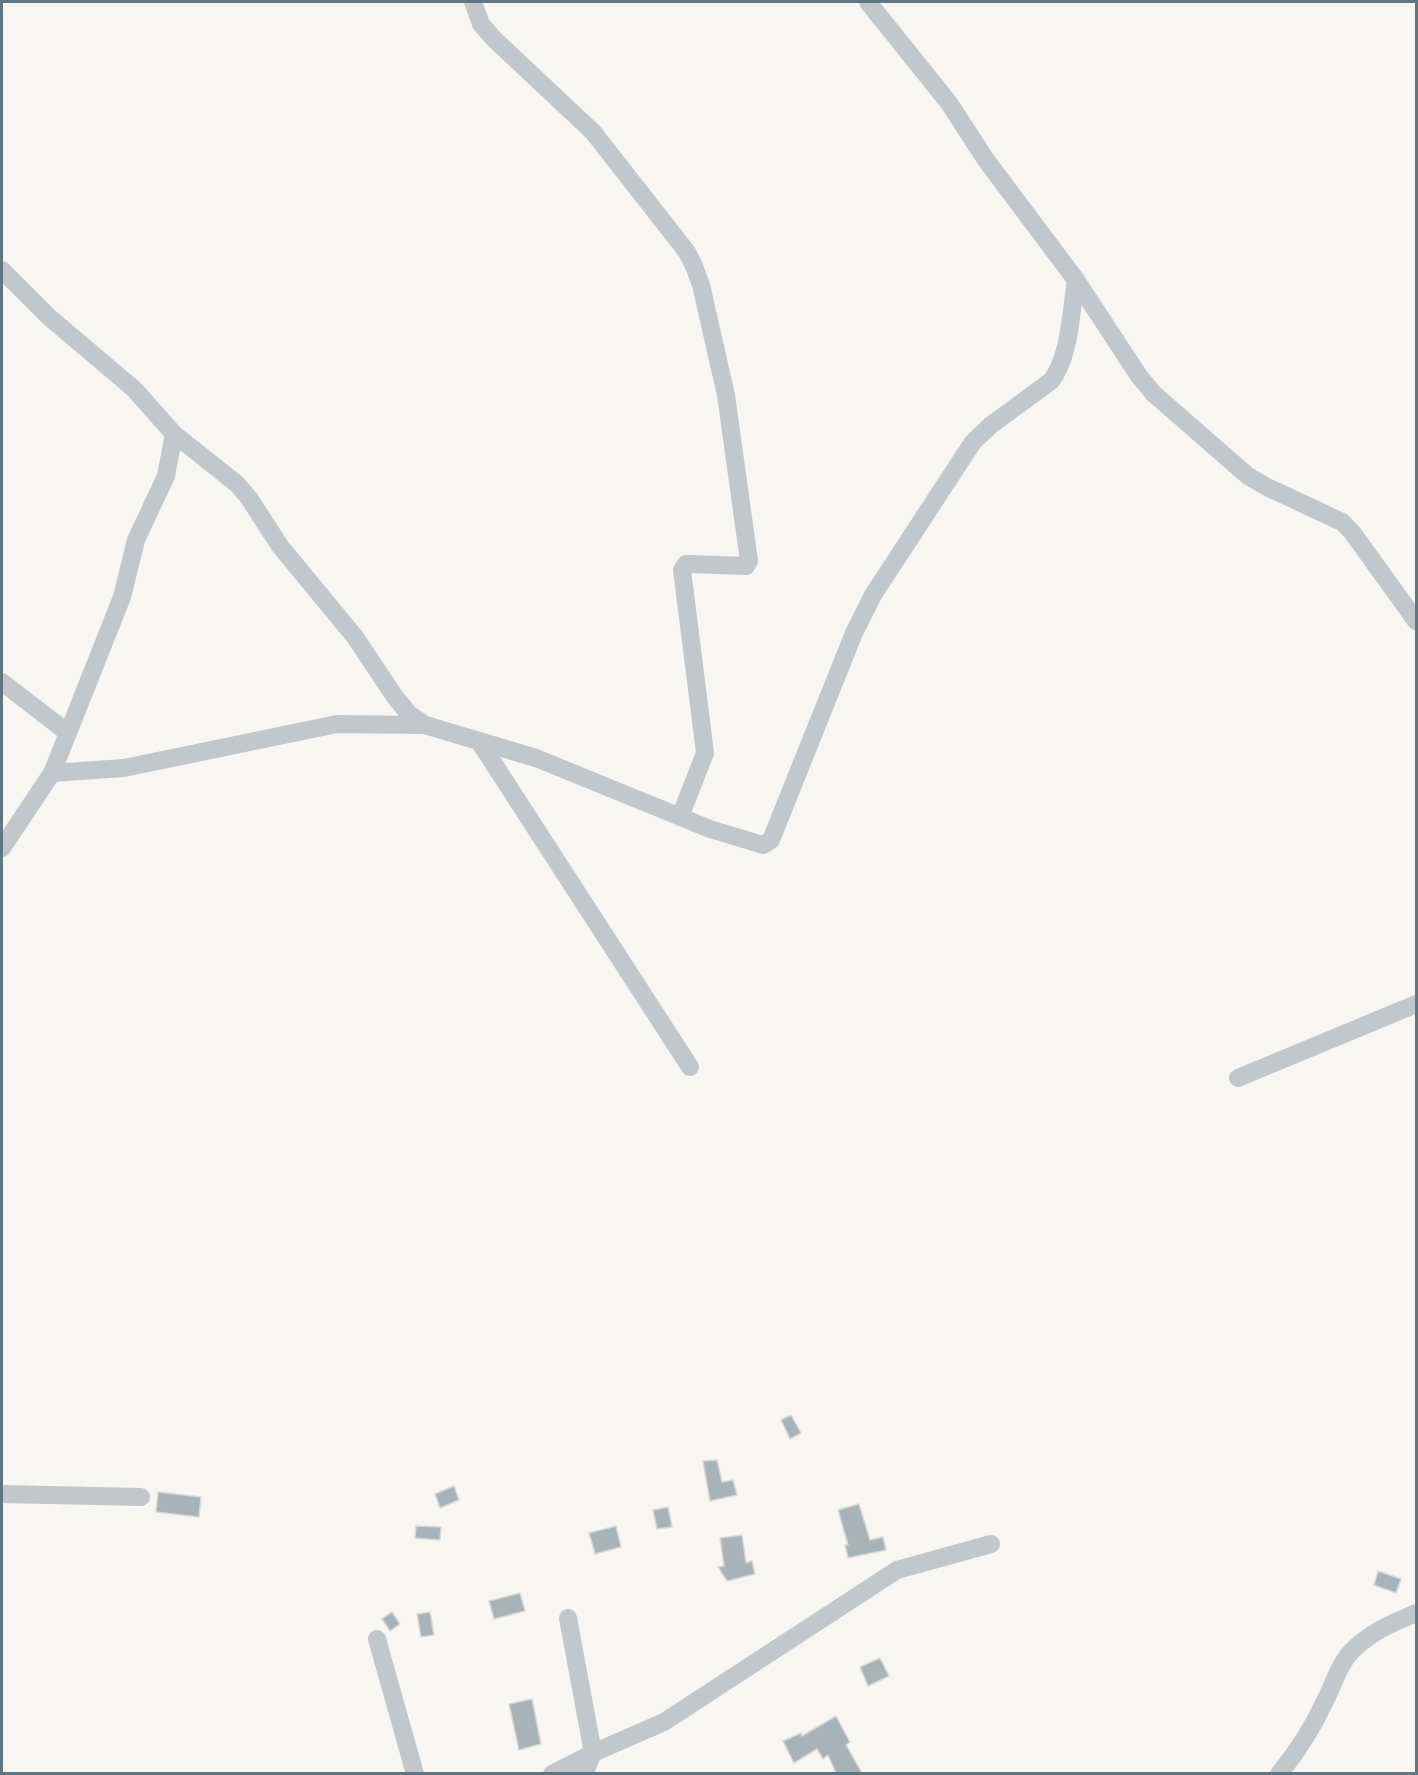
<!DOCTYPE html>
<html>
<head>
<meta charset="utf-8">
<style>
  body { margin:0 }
  #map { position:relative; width:1418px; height:1775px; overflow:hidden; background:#f7f6f3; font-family:"DM Sans",sans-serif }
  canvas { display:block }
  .frame { position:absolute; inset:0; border:3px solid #607680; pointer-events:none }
</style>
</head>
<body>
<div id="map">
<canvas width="1418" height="1775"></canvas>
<div class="frame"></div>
</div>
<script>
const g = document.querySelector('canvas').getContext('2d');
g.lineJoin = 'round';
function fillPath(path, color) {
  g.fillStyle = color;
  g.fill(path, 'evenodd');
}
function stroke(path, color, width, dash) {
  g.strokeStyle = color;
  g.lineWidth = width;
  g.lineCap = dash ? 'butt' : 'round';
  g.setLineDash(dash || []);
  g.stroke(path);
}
const building = new Path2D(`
  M791,1415L801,1433L790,1439L781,1420Z
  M717,1460L722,1482L733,1480L737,1495L710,1501L703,1461Z
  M454,1486L459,1500L440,1508L435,1494Z
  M158,1492L201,1497L199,1517L156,1512Z
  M859,1504L870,1540L883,1537L886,1550L848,1558L845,1545H848L838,1510Z
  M668,1507L672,1527L657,1529L653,1510Z
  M416,1526L441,1527L440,1540L415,1538Z
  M616,1526L621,1547L595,1554L589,1533Z
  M742,1535L746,1563L752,1561L755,1574L727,1581L718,1567L724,1566L720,1538Z
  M1378,1571L1401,1579L1396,1593L1374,1585Z
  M520,1593L525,1611L494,1619L489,1601Z
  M392,1612L400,1624L390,1631L382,1619Z
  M430,1612L434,1635L421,1637L417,1614Z
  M880,1658L889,1676L868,1686L860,1667Z
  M532,1699L541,1744L519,1750L509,1704Z
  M836,1716L850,1742L846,1745L862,1773H836L828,1755L823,1759L817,1749L794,1763L783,1741L801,1733L802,1736Z`);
const street = new Path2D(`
  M473,2L481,24L493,38L593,132L687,252L694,266L701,285L726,395L749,561L746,566L690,564H686L682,570L705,753L680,817
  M2,270L49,317L134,389L174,434L237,484L249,498L280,546L355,637L395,697L409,714L425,725L536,758L710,829L763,845L771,840L854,633L873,595L973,442L991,425L1051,381C1070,357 1071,311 1076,280L986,160L949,103L868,2
  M1076,280L1139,376L1154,394L1248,476L1267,487L1342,522L1352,532L1416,621
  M2,682L68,733L52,773L2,848
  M68,733L122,597L136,540L166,476L174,434
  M479,741L690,1067
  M52,773L124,768L337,724L425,725
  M1238,1078L1416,1004
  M2,1494L141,1497
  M568,1618L593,1753L584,1774
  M377,1639L415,1774
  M552,1774L593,1753L664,1722L897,1570L991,1544
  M1279,1774C1298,1751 1314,1725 1326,1699C1335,1681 1340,1661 1356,1647C1373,1631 1395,1622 1416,1613`);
fillPath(building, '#a8b3b7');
stroke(building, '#d8d8d6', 1.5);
stroke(street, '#c1c7ca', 18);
</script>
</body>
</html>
